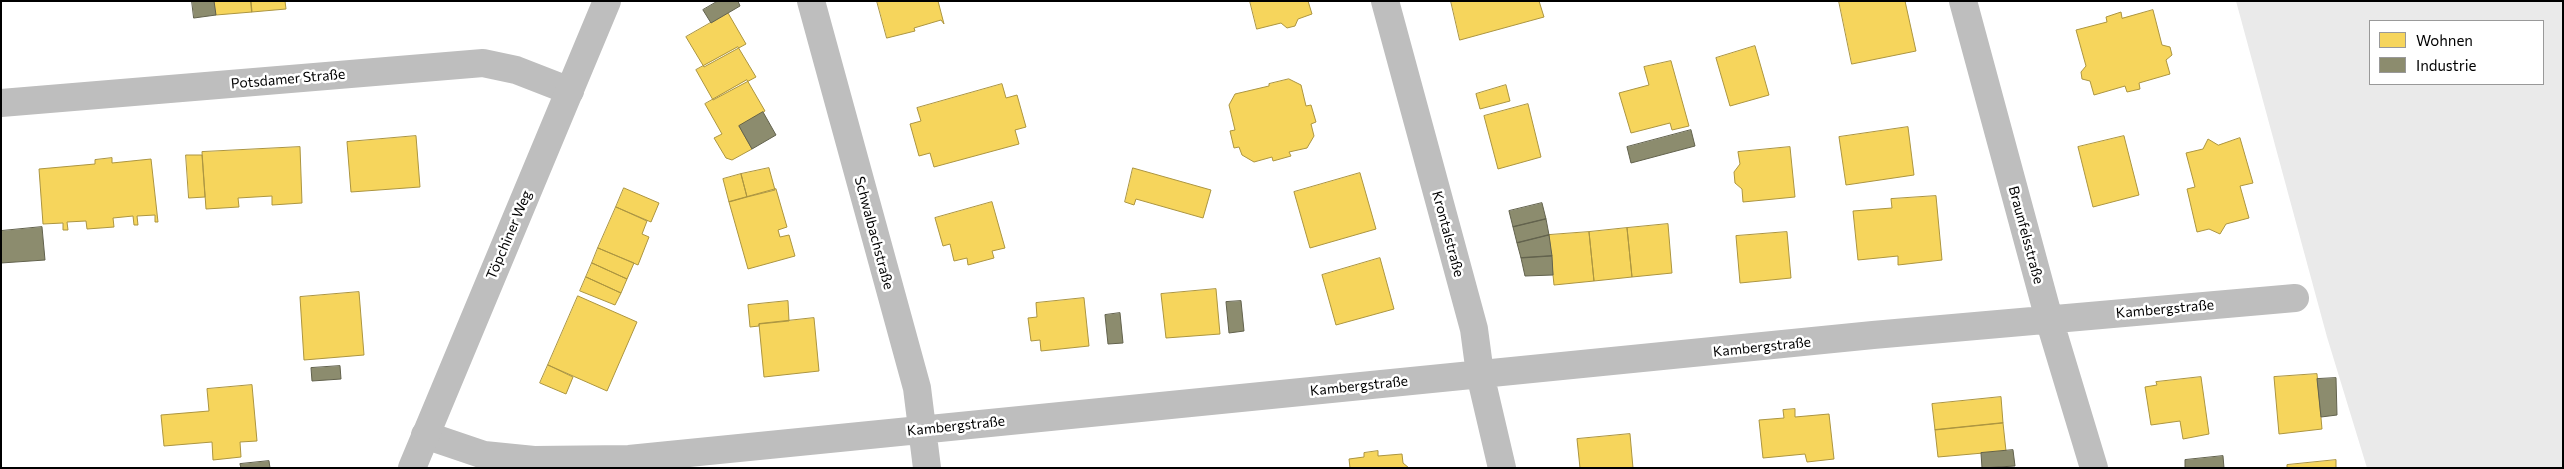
<!DOCTYPE html>
<html>
<head>
<meta charset="utf-8">
<style>
  body { margin:0 }
  #map { position:relative; width:2564px; height:469px; overflow:hidden; background:#fff; font-family:Commissioner,sans-serif }
  canvas { display:block }
  .frame { position:absolute; inset:0; border:2px solid #000; pointer-events:none }
  .legend { position:absolute; left:2369px; top:20px; width:175px; height:65px; box-sizing:border-box; background:#fff; border:1px solid #999; margin:0; padding:6px 9px; list-style:none; font-size:15px; color:#000 }
  .legend li { display:flex; align-items:center; gap:10px; height:25px }
  .legend b { width:25px; border:1px solid #999 }
</style>
</head>
<body>
<div id="map">
<canvas width="2564" height="469"></canvas>
<div class="frame"></div>
<ul class="legend">
<li><b style="height:14px;background:#f6d55c"></b>Wohnen</li>
<li><b style="height:14px;background:#8c8c6e"></b>Industrie</li>
</ul>
</div>
<script>
const g = document.querySelector('canvas').getContext('2d');
g.lineJoin = 'round';
function fillPath(path, color) {
  g.fillStyle = color;
  g.fill(path, 'evenodd');
}
function stroke(path, color, width, dash) {
  g.strokeStyle = color;
  g.lineWidth = width;
  g.lineCap = dash ? 'butt' : 'round';
  g.setLineDash(dash || []);
  g.stroke(path);
}
function drawText(font, color, halo, rows, align = 'center') {
  g.font = font + ' Commissioner,sans-serif';
  g.lineWidth = 5;
  g.setLineDash([]);
  g.textBaseline = 'middle';
  g.strokeStyle = halo;
  g.fillStyle = color;
  for (const [text, x, y, turn = 0] of rows) {
    g.save();
    g.translate(x, y);
    g.rotate((+turn || 0) * Math.PI / 180);
    g.textAlign = isNaN(turn) ? turn : align;
    if (halo) g.strokeText(text, 0, 0);
    g.fillText(text, 0, 0);
    g.restore();
  }
}
const green = new Path2D(`
  M2236,1H2563V468H2367L2327,337ZM2370,21H2543V84H2370Z`);
const homes = new Path2D(`
  M214,1H251L252,12L216,15Z
  M251,1H285L286,9L252,12Z
  M877,1H938L944,24L941,20L914,28L915,31L887,38Z
  M1250,1H1308L1312,14L1298,19L1295,26L1287,28L1281,23L1257,29Z
  M1451,1H1539L1544,17L1460,40Z
  M1839,1H1905L1916,51L1852,64Z
  M2153,10L2162,45L2170,47L2172,55L2166,60L2170,74L2139,83L2140,89L2127,92L2125,86L2094,95L2090,81L2082,79L2081,72L2086,66L2076,30L2107,22L2106,17L2121,12L2122,18Z
  M728,13L746,44L704,67L686,37Z
  M1755,46L1769,95L1730,106L1716,58Z
  M738,47L756,77L713,100L696,70Z
  M1671,61L1689,126L1672,130L1670,123L1631,133L1619,93L1649,85L1644,67Z
  M1289,79L1301,85L1306,106L1311,105L1316,122L1311,124L1314,136L1307,148L1289,152L1291,156L1273,161L1272,157L1254,162L1242,155L1239,147L1234,148L1230,131L1235,130L1229,105L1235,94L1269,86V84Z
  M747,80L765,111L739,126L752,149L732,160L726,158L714,138L722,134L705,104Z
  M1002,84L1006,98L1017,95L1026,127L1015,130L1019,144L934,167L930,153L919,156L910,124L921,121L917,108Z
  M1506,85L1510,101L1480,109L1476,94Z
  M1528,104L1541,157L1498,169L1484,116Z
  M1908,127L1914,175L1846,185L1839,137Z
  M416,136L420,187L351,192L347,142Z
  M2124,136L2139,195L2093,207L2078,147Z
  M2240,138L2253,183L2240,186L2249,218L2226,224L2220,234L2209,229L2197,232L2187,189L2195,187L2186,153L2203,149L2208,139L2218,145Z
  M300,147L302,203L272,205V196L238,198L239,207L206,209L202,152Z
  M1790,147L1795,197L1743,202L1742,189L1735,183L1734,172L1740,164L1738,152Z
  M186,155H202L205,197L189,198Z
  M112,158V163L151,159L158,222H155V215L137,216L138,225H134L133,216L113,218L114,227L87,229L86,221L67,222L68,230H63V223L43,224L39,169L95,164V160Z
  M769,168L775,190L747,197L741,174Z
  M1133,168L1211,190L1203,218L1136,199L1134,205L1125,202Z
  M1360,173L1376,229L1310,248L1294,192Z
  M741,174L747,197L729,202L723,179Z
  M624,188L659,203L651,222L616,207Z
  M776,189L787,227L778,230L780,237L789,235L795,256L748,269L729,202Z
  M1936,196L1942,260L1898,265V256L1858,260L1853,211L1892,208L1891,199Z
  M992,202L1005,248L992,251L994,258L968,265L967,258L954,261L950,244L943,246L935,218Z
  M616,207L647,221L642,234L649,237L638,265L598,248Z
  M1668,224L1672,273L1632,277L1627,228Z
  M1627,228L1632,277L1594,281L1589,232Z
  M1589,232L1594,281L1554,285L1549,235Z
  M1787,232L1791,278L1740,283L1736,236Z
  M598,248L634,263L627,279L592,263Z
  M1380,258L1394,309L1336,325L1322,275Z
  M592,263L627,279L621,293L586,277Z
  M586,277L621,293L615,305L580,291Z
  M1216,289L1220,334L1166,338L1161,294Z
  M359,292L364,355L304,360L300,297Z
  M578,296L637,322L607,391L548,365Z
  M1084,298L1089,346L1041,351L1040,340L1031,341L1028,318L1037,317L1036,303Z
  M788,301L789,321L759,324V326L750,327L748,305Z
  M814,318L819,371L764,377L759,324Z
  M548,365L573,377L566,394L540,383Z
  M2317,374L2322,429L2279,434L2274,377Z
  M2201,377L2209,434L2183,439L2180,421L2151,425L2145,387L2157,385L2156,382Z
  M252,385L257,441L240,442L241,457L213,460L212,442L164,446L161,415L209,411L207,389Z
  M2001,397L2003,423L1935,430L1932,404Z
  M1795,409V417L1829,414L1834,459L1807,462L1805,454L1763,458L1759,420L1784,418L1783,410Z
  M2003,423L2006,451L1938,457L1935,430Z
  M1630,434L1633,468H1580L1577,439Z
  M1378,451V456L1402,454L1403,463L1409,468H1350L1349,459L1364,457V453Z
  M2336,460V468H2287V465Z`);
const industry = new Path2D(`
  M192,1H214L216,15L194,18Z
  M718,1H738L740,6L711,23L703,10Z
  M763,112L776,135L752,149L739,126Z
  M1691,130L1695,146L1631,163L1627,147Z
  M1542,203L1546,219L1513,227L1509,211Z
  M1546,219L1549,235L1517,243L1513,227Z
  M42,227L45,260L1,263V231Z
  M1549,235L1552,256L1521,258L1517,243Z
  M1552,256L1553,275L1525,276L1521,258Z
  M1241,301L1244,331L1229,333L1226,302Z
  M1120,313L1123,343L1108,344L1105,315Z
  M340,366L341,379L312,381L311,368Z
  M2336,378L2337,415L2321,417L2317,379Z
  M2013,450L2015,466L1982,468L1981,453Z
  M2223,456L2224,468H2185V460Z
  M269,461L270,468H241L240,464Z`);
const minor = new Path2D(`
  M811,1L917,388L927,468
  M1385,1L1474,329L1480,374L1502,468
  M1963,1L2049,319L2094,468
  M1,103L483,63L516,70L570,91
  M425,435L484,455L534,460L629,459L1873,335L2295,298`);
const tertiary = new Path2D(`
  M412,468L607,1`);
const streetNames = [
  ["Potsdamer Straße",288,79,-5],
  ["Schwalbachstraße",874,233,75],
  ["Krontalstraße",1448,234,75],
  ["Töpchiner Weg",509,235,-67],
  ["Braunfelsstraße",2026,235,75],
  ["Kambergstraße",2165,309,-5],
  ["Kambergstraße",1762,347,-6],
  ["Kambergstraße",1359,386,-6],
  ["Kambergstraße",956,426,-6]
];
fillPath(green, '#eaeaea');
fillPath(homes, '#f6d55c');
stroke(homes, '#ac9540', 1);
fillPath(industry, '#8c8c6e');
stroke(industry, '#62624d', 1);
stroke(minor, '#bebebe', 28);
stroke(tertiary, '#bebebe', 28);
drawText('14px', '#000', '#fff', streetNames);
</script>
</body>
</html>
